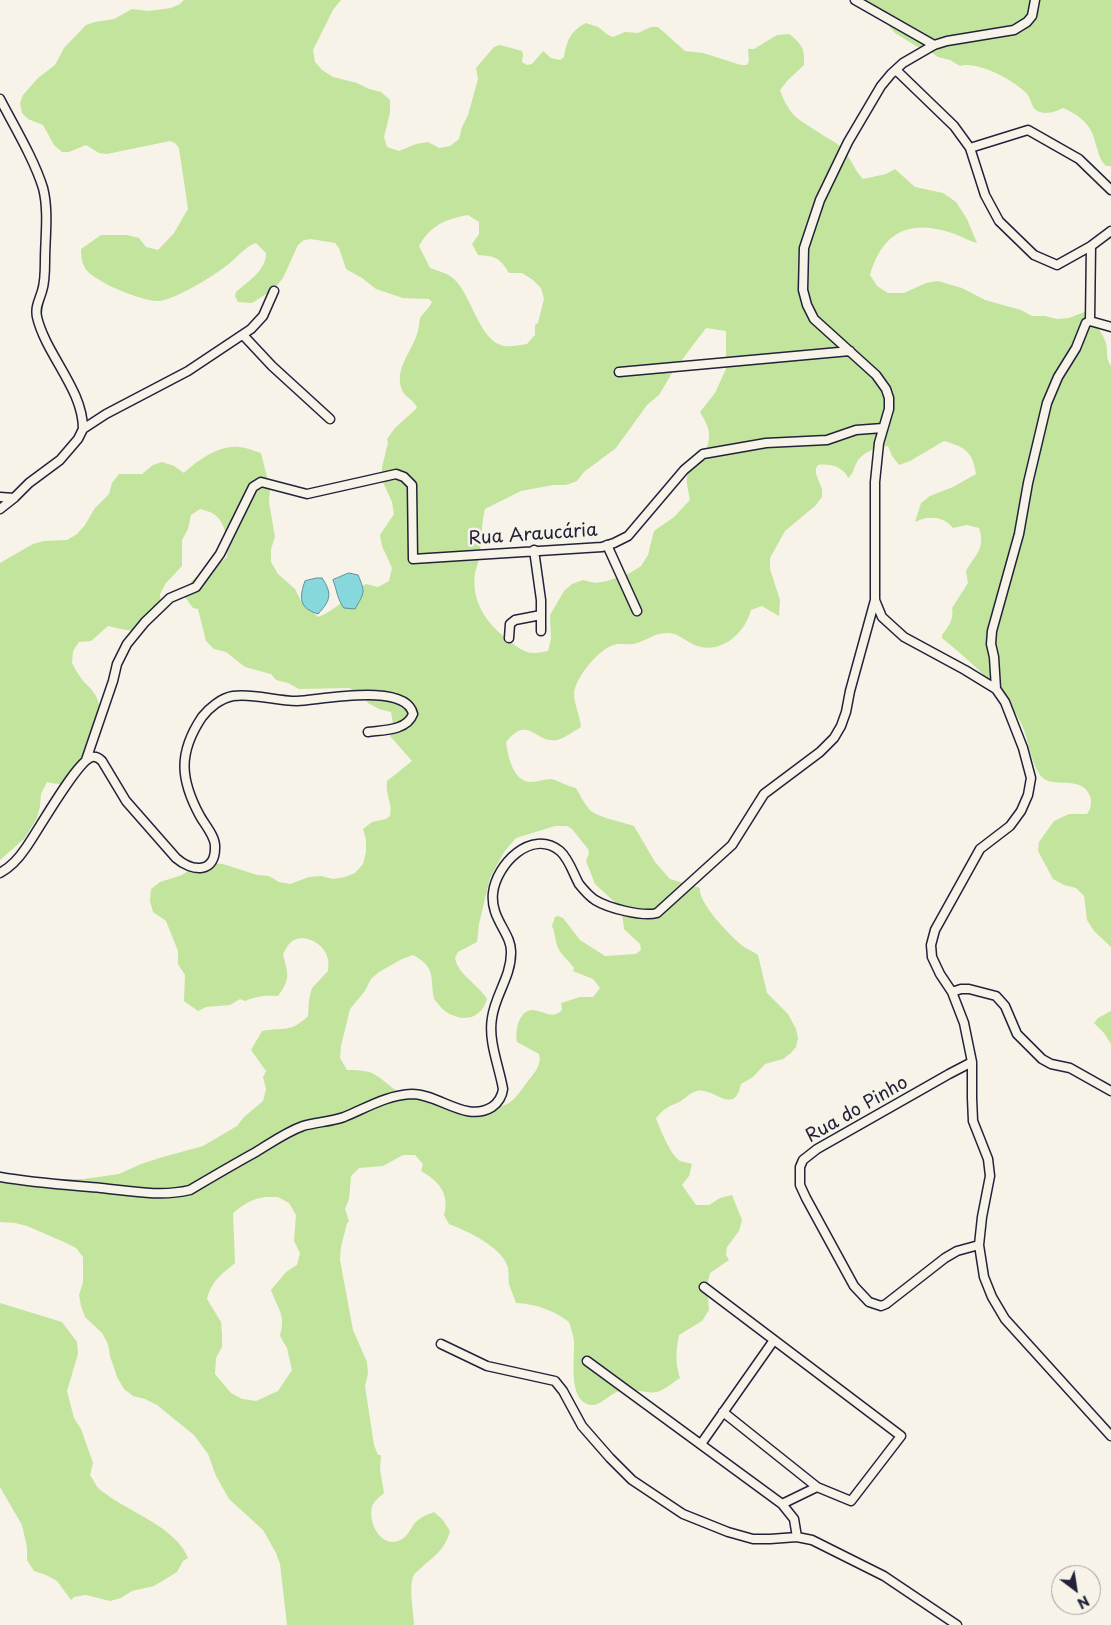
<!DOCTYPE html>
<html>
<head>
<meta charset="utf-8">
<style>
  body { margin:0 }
  #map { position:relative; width:1111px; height:1625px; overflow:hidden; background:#f7f3e8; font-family:"Playpen Sans",sans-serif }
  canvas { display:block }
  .north { position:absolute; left:1051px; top:1565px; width:50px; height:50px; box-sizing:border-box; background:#f7f3e8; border:1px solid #a29fa3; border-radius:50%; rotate:149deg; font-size:14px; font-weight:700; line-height:20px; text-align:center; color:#22223b }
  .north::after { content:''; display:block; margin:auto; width:18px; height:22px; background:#22223b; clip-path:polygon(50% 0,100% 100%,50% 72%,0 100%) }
</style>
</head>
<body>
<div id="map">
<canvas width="1111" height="1625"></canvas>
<div class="north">N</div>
</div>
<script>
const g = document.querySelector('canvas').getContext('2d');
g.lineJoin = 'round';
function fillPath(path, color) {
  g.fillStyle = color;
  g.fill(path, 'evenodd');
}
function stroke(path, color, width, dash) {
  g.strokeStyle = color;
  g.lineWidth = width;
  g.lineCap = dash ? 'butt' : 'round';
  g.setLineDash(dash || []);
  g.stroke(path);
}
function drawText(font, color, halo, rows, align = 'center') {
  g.font = font + ' "Playpen Sans",sans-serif';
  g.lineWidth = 5;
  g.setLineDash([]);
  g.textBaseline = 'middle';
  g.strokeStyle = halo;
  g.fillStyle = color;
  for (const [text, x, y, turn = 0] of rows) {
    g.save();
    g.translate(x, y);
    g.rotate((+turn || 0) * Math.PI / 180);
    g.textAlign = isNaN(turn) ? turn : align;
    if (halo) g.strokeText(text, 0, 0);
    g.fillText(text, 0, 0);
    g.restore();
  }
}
const green = new Path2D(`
  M184,0H341L333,10L313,50L315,62L322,70L333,77L357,83L369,89L381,92L390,100V113L384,137L387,147L399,151L416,144L428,142L439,148L450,146L459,139L462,127L468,115L478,79L476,68L494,47L500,45L522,51L523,54L522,62L527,65L532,64L543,51L551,58L560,60L564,57C567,41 570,31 586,23L598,27L608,35L613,37L625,32L638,33L651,27H658L685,51L703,53L741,65H747L749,61L748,49H754L777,35L789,34C802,44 805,49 804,65L788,80L780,90C790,118 799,119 821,134C828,139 835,141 841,147C850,156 854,170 863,179L886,174L895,169L915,187L943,193L956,202L967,219L977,243C969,241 963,237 955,234C913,219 883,229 870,275L877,286L888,293H904L926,283L938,281L962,288L985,300L1021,310L1032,316H1045L1057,319L1069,318L1087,311C1093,318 1103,335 1106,343C1108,351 1105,358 1111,366V947L1094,931L1087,920L1084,896L1076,888L1064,885L1053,879L1038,851L1039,842L1054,821L1069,814H1087C1091,808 1092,803 1090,796C1081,773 1052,791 1040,775C1030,761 1029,741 1022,725C1008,694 969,660 942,638V635C949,626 954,619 952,608L968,583L966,571C975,555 986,548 979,528L967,525L953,528C944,516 928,515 915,522L921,503L930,496L953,487L976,474C973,452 965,447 944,441L910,461L899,465L892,456L888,446C877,447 861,452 856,464C853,470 854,473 848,478C844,467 829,463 818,465L816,468V474L822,489V497L815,506L785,531L770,558V569L780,600L779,616L762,606L751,610C745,633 722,654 697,646C688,643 679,634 670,633C656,632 649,639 637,643C629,646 619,642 611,646C598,651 575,678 574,693C574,704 580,716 581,727C574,731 565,738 557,740C535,744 529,713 506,742C508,756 513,782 531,782C538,782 544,779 551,779C554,779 570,787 576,788C580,795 584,803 589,809C595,817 623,822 634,826L655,862L670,879L700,888C697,902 732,938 744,947C749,950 754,952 758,955L767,993L788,1014L796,1029L798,1038L796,1047L791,1053L783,1059L765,1064L753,1077L741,1084C734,1117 714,1087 697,1091C689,1093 684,1100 677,1103C667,1107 664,1109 656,1118C660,1129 670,1154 680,1161C683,1162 689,1163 692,1164L689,1176L682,1185L696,1205H709L720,1198L732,1195L742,1220L739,1231L727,1247L726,1255L729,1260L710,1273L707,1285L709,1310L702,1321L679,1335C676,1350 675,1363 680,1378C673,1382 665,1390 657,1392C646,1394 634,1388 622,1390C612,1392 600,1406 592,1405C567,1403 575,1358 574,1341C573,1335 571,1328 569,1322C553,1310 536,1304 516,1303C514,1297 511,1290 509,1284C508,1279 509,1273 508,1268C503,1247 467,1231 449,1224L444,1215C450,1194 439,1181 421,1171L423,1164L415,1155H403L383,1166L359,1168L351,1176L349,1199L345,1209L349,1221L347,1223L341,1247L340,1260L353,1330L367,1362L368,1374L365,1386L374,1445L378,1455H381L380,1469L384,1493C380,1497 374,1500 372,1507C368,1522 380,1547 398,1541C407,1538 409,1531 414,1524C419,1518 426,1515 434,1512L443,1520L450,1531C445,1549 436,1555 422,1567C420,1570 415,1572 414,1575C408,1585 414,1613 414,1625H287L280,1564L276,1553L263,1530L229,1499L216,1476L208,1454L194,1435L157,1405L145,1399L133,1396L124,1389L117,1377L110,1356L108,1344L102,1333L85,1317L81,1306L79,1295L83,1282V1257L76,1248L64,1242L27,1226L15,1223L0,1222V1173L48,1183L71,1179H84L119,1174L141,1164L163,1157L203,1146L237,1126L244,1117L263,1101L266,1089L263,1077L266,1071L251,1050L262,1031C284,1027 291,1033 308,1016L309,1000L312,988L328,971C328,967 329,962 328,959C325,944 303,931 290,943C287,946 285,951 283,954C288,975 291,978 278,996C265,995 256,996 245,1001L240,999L230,1005L206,1007L198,1011L184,1001L185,975L178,964V951L166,921L153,912L150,901L151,889L160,882L182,875L201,862L223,864L257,875L269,876L279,882L290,884L309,877L321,876L333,879L345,877L355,873L363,864L366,852V839L363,829L372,822L386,819L390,816C393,804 385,795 387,781L412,761L390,736L393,724L391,712L379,709L368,703L361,694L349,688L299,689L288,683L276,680L271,674L245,667L226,652L214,649L206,641L198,609L193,608L185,597C185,594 186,588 188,586C194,575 217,566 227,557C228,542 227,522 212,513C209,511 203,510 200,509L191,515L188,529L182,540V566L166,583L160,594L161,607L154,613L151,624C134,634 126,630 108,626L91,641L79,642L73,651L72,663C75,669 79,676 84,682C90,688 95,692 98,701C100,710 103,725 99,735C97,740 93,743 91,748C83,772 78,790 47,782L41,794L40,806L37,818L24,839L0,860V563L33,544L44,541L67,540L77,534L85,525L95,508L109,494L112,483L119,474H142L153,465L162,462L174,466L184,473C197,461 219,445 238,447C245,447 254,451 261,453L270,489L269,502L275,537L271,549V562L278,574L295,589L301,601L318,617C337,610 349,594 366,584L378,587L389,581L392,568L382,546L380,535L394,514L392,502L382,480V467L388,443L387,439L395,428L417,408C414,399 405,398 402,390C394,369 411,353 417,334C419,329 419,323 420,318C423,313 429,309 432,302L429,299L403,298L376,289L362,278L346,269L339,248L335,243L311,239L304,240L298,245L283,278L274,289L252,303L238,302L235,296L236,292C248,281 266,271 266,253L256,243C244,247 236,259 226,266C214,276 174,300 159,301C147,302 118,290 108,285C90,274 81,272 81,249L101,235H127L139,238L146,247L158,250L174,233L188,209L179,148L175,143L170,141L107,154L99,153L86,145L69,152H62L54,145L43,125L28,119L22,113L20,103L23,95L38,78L55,65L64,48L86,25L95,22L114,19L132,9L149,11L171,8L180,4ZM468,215L479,222V234L472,244L478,255C496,256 500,258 509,273H522L533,280L541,288L544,299L538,323L535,325V335L527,344C520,345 512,347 504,346C479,341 472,296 454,279C448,273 438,271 430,268L419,246C430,226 445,219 468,215ZM706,328L726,331V369L715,393L700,412C713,434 710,435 704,459C682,471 686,478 690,500L674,517L654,531L648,555L641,566L630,573L607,581L595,583L583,580L572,584L564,591L550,615L551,639L548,651C527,656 522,651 507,639C486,623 471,601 475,573C476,568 478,564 479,558C482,542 481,525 485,509L521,491L553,485H566L577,481L584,472L616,448L647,405L659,395L672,373ZM555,826H567L572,829L588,849L589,853L586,861L595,884L620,907L622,913L624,929L640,944L641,950L636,954L605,956L580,940L563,918L558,916L555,917L552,926C555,932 555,939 557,945C560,955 569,960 574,968L573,971L593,979L600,988L593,997H580L561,1003L562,1010C552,1020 544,1011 533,1010C518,1010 515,1032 517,1042L539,1054C542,1065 535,1072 528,1081C522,1089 516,1099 507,1104C498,1109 461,1106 450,1104C439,1101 427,1096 418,1090L402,1094C391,1088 382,1078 372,1073C364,1070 355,1070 347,1070L340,1058L341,1046L350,1009L365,991L371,979L379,972L402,959L413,955C436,967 430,977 434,999C439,1005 444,1012 452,1015C468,1022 482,1016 487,999C478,984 458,975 455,958L458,952L477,942L479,924L490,878L504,852L516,838ZM265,1197H278L289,1203L296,1215L294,1241L300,1253L297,1265L286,1272L271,1290C278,1310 286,1314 280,1336L287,1348L292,1370L278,1391L256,1401L242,1399L231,1393L215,1374L216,1358L222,1347V1334L221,1322L207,1299C212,1280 221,1275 235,1263L233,1213C244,1204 252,1199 265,1197Z
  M859,0H1111V166H1106C1099,159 1099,154 1096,145C1092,125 1081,116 1063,108C1056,111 1048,115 1040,112C1031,110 1032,100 1027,94C1016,81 977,60 960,66L950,60L938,57L928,50L916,46L895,33L873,8Z
  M1111,1011V1044L1104,1033L1094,1023L1098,1018Z
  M0,1303L62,1322L77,1342L78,1354L67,1391L74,1418L81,1429L93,1463L90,1475C93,1479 95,1484 98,1488C123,1510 176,1526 188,1558L183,1561L177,1572L154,1586L132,1591L121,1598L110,1601L86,1595L74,1597L71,1600L57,1581L46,1575L34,1571L27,1560V1547L22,1525L0,1487Z`);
const water = new Path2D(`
  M349,573L358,575C366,593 364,593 355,609L344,608C337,599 337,590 333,580Z
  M317,578H322C333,594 330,601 318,614C299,608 299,598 305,581Z`);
const minor = new Path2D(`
  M855,0L934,45
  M1035,0L1032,16L1027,22L1014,30L947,41L934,45L903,63L891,74L881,86L848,142L820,200L804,248L803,290L807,305L814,319L876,375L886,389L889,398V409L879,443L875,482V600L882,617L904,637L965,670L996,689L1005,702L1023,748L1031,778L1028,795L1021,811L1010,826L980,849L935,930L931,945L932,957L940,974L952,992L964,1023L972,1062V1098L973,1121L988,1159L990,1176L982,1217L979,1245L984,1277L992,1297L1005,1319L1111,1436
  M896,70L954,126L970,148L985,195L999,221L1034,255L1057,265L1091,246L1111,231
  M0,99C14,126 34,159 43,188C49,211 45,238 45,261C45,271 45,282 42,291C39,301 35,307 37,317C46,355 83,389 83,429
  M970,148L1028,130L1079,159L1111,190
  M1090,321L1091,246
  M243,335L272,366L330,419
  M619,372L850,351
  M0,497L14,498
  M0,509L14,498L29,483L60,460L78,439L83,429L106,414L188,371L251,329L263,316L274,291
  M607,545L637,611
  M534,550L541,600V631
  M509,638L510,624L515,620L541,615
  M996,689L994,657L991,644L992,631L1019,534L1028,483L1047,403L1058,377L1076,348L1086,323L1090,321L1111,327
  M86,760L113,681L117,664L127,644L145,622L170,598L196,587L220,554L253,487L261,482L307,494L396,474L404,477L412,485L413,559L602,547L614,543L628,536L684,470L703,454L766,443L827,440L856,430L883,428
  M0,873C9,868 19,858 25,849C37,833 77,760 92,757C97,756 100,759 102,761L126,801L176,858C192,872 216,874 215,846C215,836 205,825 200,816C180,779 178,753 202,717C209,708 221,698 233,696C254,693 275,701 297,701C321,700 406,682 413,714C407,731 382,730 368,732
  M952,992L961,989H969L996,996L1005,1006L1017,1034L1042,1059L1051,1064L1070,1068L1111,1091
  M972,1062L949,1074L817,1149L803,1160L800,1167V1185L806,1198L854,1286L869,1302L881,1306L886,1304L945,1258L957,1251L979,1245
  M0,1177C33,1183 67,1185 101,1188C130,1191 161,1197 190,1190C212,1177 234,1164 256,1152C271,1143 286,1132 303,1126C316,1122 330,1122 344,1117C366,1108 387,1095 412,1094C439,1094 466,1123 492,1107C499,1102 502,1097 503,1089C499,1066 488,1041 492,1018C495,995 511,977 511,953C512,933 490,919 493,893C496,865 531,828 560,851C569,859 573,873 579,884C583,889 589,896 595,900C608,908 642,917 657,913L732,845L764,794L820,752L834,738L841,726L846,712L850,691L875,600
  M704,1287L901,1436L851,1501L817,1487L782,1504
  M441,1344L487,1366L555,1381L563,1391L582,1426L610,1458L632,1480L683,1514L728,1532L753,1539H770L797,1537L812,1540L884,1576L957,1625
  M587,1361L782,1504L794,1519L797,1537
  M723,1412L817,1487
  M701,1444L774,1340`);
const streetNames = [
  ["Rua Araucária",533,535,-4],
  ["Rua do Pinho",857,1110,-30]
];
fillPath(green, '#c2e49d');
fillPath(water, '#87d8dd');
stroke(water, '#5f8f9c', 1);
stroke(minor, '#22223b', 11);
stroke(minor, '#f7f3e8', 8);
drawText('18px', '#22223b', '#f7f3e8', streetNames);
</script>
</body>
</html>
